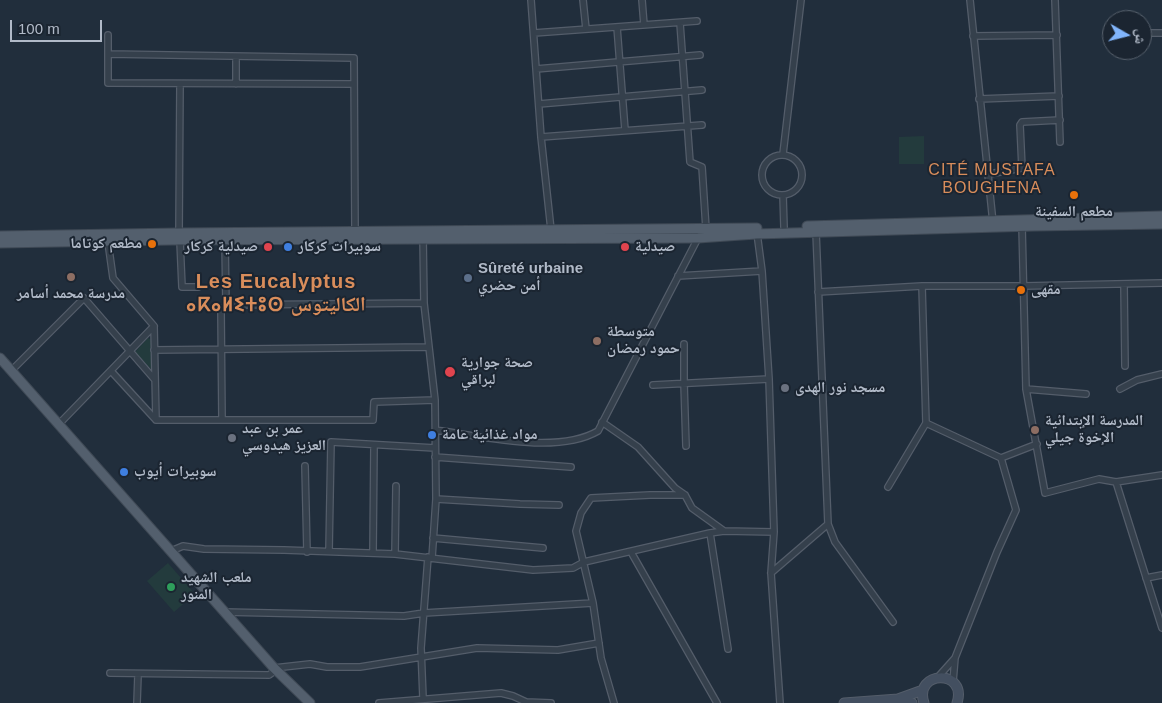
<!DOCTYPE html>
<html>
<head>
<meta charset="utf-8">
<style>
  body { margin:0 }
  #map { position:relative; width:1162px; height:703px; overflow:hidden; background:#212e3c; font-family:Arial,"Noto Naskh Arabic",sans-serif }
  canvas { display:block }
  .north { position:absolute; left:1102px; top:10px; width:50px; height:50px; box-sizing:border-box; background:#1b2531; border:1px solid #57616d; border-radius:50%; rotate:98deg; font-size:14px; font-weight:700; line-height:20px; text-align:center; color:#b1bac8 }
  .north::after { content:''; display:block; margin:auto; width:18px; height:22px; background:#81b5fc; clip-path:polygon(50% 0,100% 100%,50% 72%,0 100%) }
  .scale { position:absolute; left:10px; top:20px; width:92px; height:22px; box-sizing:border-box; border:2px solid #b1bac8; border-top:0; padding-left:6px; font-size:15px; line-height:18px; white-space:nowrap; color:#b1bac8; -webkit-text-stroke:4px #1b2531; paint-order:stroke }
</style>
</head>
<body>
<div id="map">
<canvas width="1162" height="703"></canvas>
<div class="north">ش</div>
<div class="scale">100 m</div>
</div>
<script>
const g = document.querySelector('canvas').getContext('2d');
g.lineJoin = 'round';
function fillPath(path, color) {
  g.fillStyle = color;
  g.fill(path, 'evenodd');
}
function stroke(path, color, width, dash) {
  g.strokeStyle = color;
  g.lineWidth = width;
  g.lineCap = dash ? 'butt' : 'round';
  g.setLineDash(dash || []);
  g.stroke(path);
}
function drawText(font, color, halo, rows, align = 'center') {
  g.font = font + ' Arial,"Noto Naskh Arabic","Noto Sans Tifinagh",sans-serif';
  g.lineWidth = 4;
  g.setLineDash([]);
  g.textBaseline = 'middle';
  g.strokeStyle = halo;
  g.fillStyle = color;
  for (const [text, x, y, turn = 0] of rows) {
    g.save();
    g.translate(x, y);
    g.rotate((+turn || 0) * Math.PI / 180);
    g.textAlign = isNaN(turn) ? turn : align;
    if (halo) g.strokeText(text, 0, 0);
    g.fillText(text, 0, 0);
    g.restore();
  }
}
const green = new Path2D(`
  M924,136V164H899V137Z
  M148,338L152,340V370L135,352Z
  M168,563L195,594L174,612L147,581Z`);
const street = new Path2D(`
  M531,0L541,137L551,230
  M583,0L586,29
  M642,0L644,25
  M970,0L993,223
  M1055,0L1060,142
  M680,23L690,162L702,167L706,229
  M617,27L625,130
  M534,33L697,21
  M1142,33H1162
  M108,35V83L354,84
  M973,36L1057,35
  M108,54L354,58L355,232
  M536,69L700,55
  M236,84V57
  M979,99L1059,96
  M539,104L702,90
  M541,137L702,125
  M783,154L801,0
  M762 175a20 20 0 1 1 40 0a20 20 0 1 1-40 0Z
  M989,174L1022,168L1020,125L1022,122L1060,120
  M783,195L784,227
  M1022,226L1026,389L1045,493L1099,479L1116,482L1162,475
  M816,232L828,524L835,542L893,622
  M179,233L180,84
  M757,233L762,271L769,379L774,532L771,573L780,703
  M423,236L424,303L435,400L436,499L432,558
  M180,241L182,287H198
  M225,241L226,305
  M108,242L113,278L154,326L156,420
  M678,276L762,271
  M1124,284L1125,366
  M922,286L926,423L1001,458
  M818,292L922,286H1024L1162,283
  M684,344V383L686,446
  M154,350L428,347
  M11,371L84,298L155,380
  M111,371L156,420H373L374,402L435,400
  M653,385L769,379
  M1026,389L1086,394
  M1120,389L1137,380L1162,374
  M222,420L221,311L226,305L424,303
  M602,422L638,447L675,488L685,495L692,508L724,531
  M58,425L154,326
  M435,430C481,436 557,455 598,431L698,238
  M435,457L571,467
  M305,466L307,552
  M1116,482L1162,628
  M888,487L926,423
  M436,499L520,504L559,505
  M710,533L728,649
  M433,538L543,548
  M171,551L183,546L204,549L284,550L395,554L533,570L573,568L584,562L710,533L724,531L774,532
  M329,551L331,442L435,448
  M631,552L717,703
  M373,553L374,446
  M395,554L396,486
  M771,573L828,524
  M1146,578L1162,575
  M224,612L404,616L424,613L593,603
  M274,668L310,664L327,667H360L477,648L558,650L599,643
  M110,673L269,675L276,670
  M938,677L955,658
  M953,682L955,658L997,552L1016,510L1001,458L1037,444
  M423,698L421,648L428,557
  M137,703L138,675
  M379,703L501,693L513,696L526,702L551,703
  M614,703L601,658L593,603L576,531L581,513L591,498L650,495H685`);
const secondary = new Path2D(`
  M898,699L912,703
  M844,703L898,699L923,690
  M924,703C913,670 968,669 957,703`);
const primary = new Path2D(`
  M807,226L1162,216
  M0,236L179,233L757,228
  M0,243L172,240L698,238L756,234L1034,226L1162,224
  M0,358L274,668L310,703`);
const markers = [
  [1074,195,5,"#e8710a"],
  [152,244,5,"#e8710a"],
  [268,247,5,"#e0444e"],
  [288,247,5,"#3f7fe0"],
  [625,247,5,"#e0444e"],
  [71,277,5,"#8d6e63"],
  [468,278,5,"#5c6f8a"],
  [1021,290,5,"#e8710a"],
  [597,341,5,"#8d6e63"],
  [450,372,6,"#e0444e"],
  [785,388,5,"#6b7280"],
  [1035,430,5,"#8d6e63"],
  [432,435,5,"#3f7fe0"],
  [232,438,5,"#6b7280"],
  [124,472,5,"#3f7fe0"],
  [171,587,5,"#2e9e5b"]
];
const poiNames = [
  ["مطعم السفينة",1074,212,"center"],
  ["مطعم كوتاما",142,244,"right"],
  ["صيدلية كركار",258,247,"right"],
  ["سوبيرات كركار",298,247],
  ["صيدلية",635,247],
  ["Sûreté urbaine",478,269],
  ["أمن حضري",478,286],
  ["مقهى",1031,290],
  ["مدرسة محمد أسامر",71,294,"center"],
  ["متوسطة",607,332],
  ["حمود رمضان",607,349],
  ["صحة جوارية",461,363],
  ["لبراقي",461,380],
  ["مسجد نور الهدى",795,388],
  ["المدرسة الإبتدائية",1045,421],
  ["الإخوة جيلي",1045,438],
  ["عمر بن عبد",242,429],
  ["العزيز هيدوسي",242,446],
  ["مواد غذائية عامة",442,435],
  ["سوبيرات أيوب",134,472],
  ["ملعب الشهيد",181,578],
  ["المنور",181,595]
];
const neighbourhoodNames = [
  ["CITÉ MUSTAFA",992,171],
  ["BOUGHENA",992,189]
];
const districtNames = [
  ["Les Eucalyptus",276,282],
  ["ⴰⴽⴰⵍⵉⵜⵓⵙ الكاليتوس",276,305]
];
fillPath(green, '#233b3d');
stroke(street, '#545d6a', 8);
stroke(secondary, '#545d6a', 11);
stroke(primary, '#3f4955', 11);
stroke(street, '#35404c', 5.5);
stroke(secondary, '#434f60', 9);
stroke(primary, '#535f6d', 9);
for (const [x, y, r, color] of markers) {
  const dot = new Path2D();
  dot.arc(x, y, r, 0, 2 * Math.PI);
  g.fillStyle = color;
  g.fill(dot);
  stroke(dot, '#1b2531', 2);
}
drawText('bold 15px', '#b1bac8', '#1b2531', poiNames, 'left');
g.letterSpacing = '1px';
drawText('16px', '#d98d5b', '#1b2531', neighbourhoodNames);
g.letterSpacing = '0px';
g.letterSpacing = '1px';
drawText('bold 20px', '#d98d5b', '#1b2531', districtNames);
g.letterSpacing = '0px';
</script>
</body>
</html>
